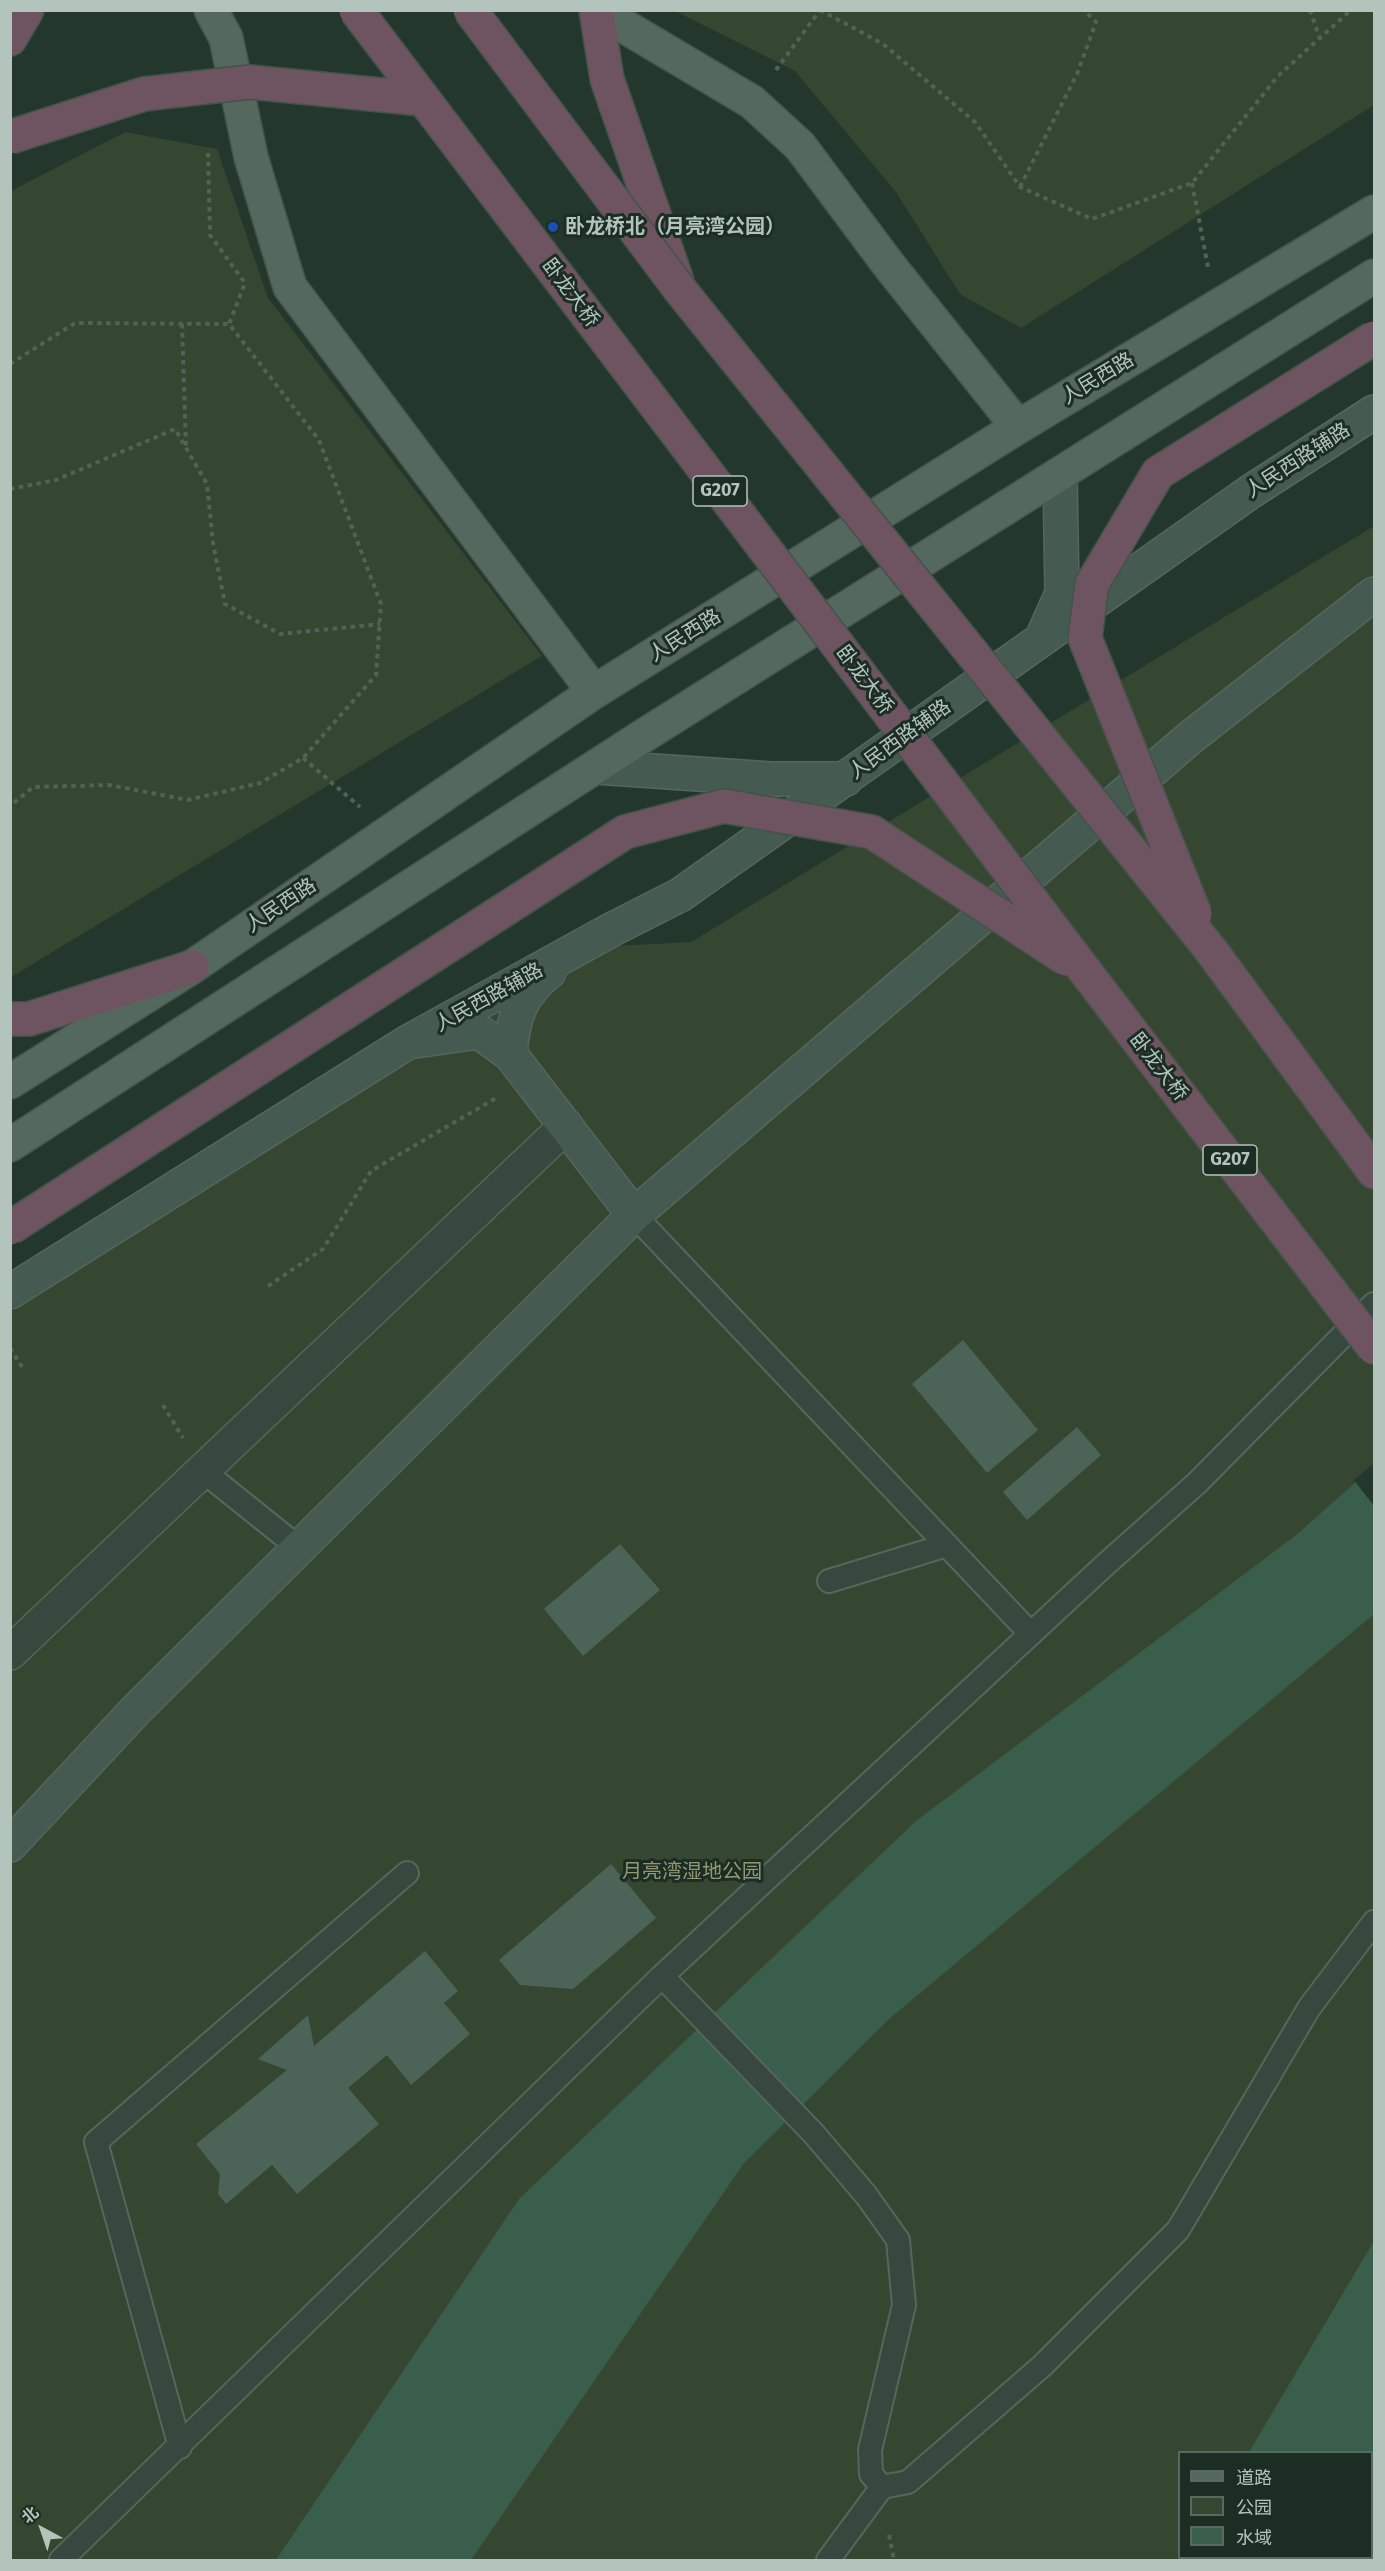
<!DOCTYPE html>
<html>
<head>
<meta charset="utf-8">
<style>
  body { margin:0 }
  #map { position:relative; width:1385px; height:2571px; overflow:hidden; background:#23372d; font-family:"Fira Sans","Noto Sans SC",sans-serif }
  canvas { display:block }
  .frame { position:absolute; inset:0; border:12px solid #b2c4bb; pointer-events:none }
  .legend { position:absolute; left:1178px; top:2451px; width:195px; height:108px; box-sizing:border-box; background:#1c2d24; border:2px solid #586960; margin:0; padding:8px 10px; list-style:none; font-size:18px; color:#b2c4bb }
  .legend li { display:flex; align-items:center; gap:12px; height:30px }
  .legend b { width:30px; border:2px solid #586960 }
  .north { position:absolute; left:12px; top:2499px; width:60px; height:60px; -webkit-text-stroke:4px #1c2d24; paint-order:stroke; rotate:320deg; font-size:16px; font-weight:700; line-height:24px; text-align:center; color:#b2c4bb }
  .north::after { content:''; display:block; margin:auto; width:21px; height:27px; background:#b2c4bb; clip-path:polygon(50% 0,100% 100%,50% 72%,0 100%) }
</style>
</head>
<body>
<div id="map">
<canvas width="1385" height="2571"></canvas>
<div class="frame"></div>
<ul class="legend">
<li><b style="height:8px;background:#55685e"></b>道路</li>
<li><b style="height:16px;background:#364731"></b>公园</li>
<li><b style="height:16px;background:#3a5e4c"></b>水域</li>
</ul>
<div class="north">北</div>
</div>
<script>
const g = document.querySelector('canvas').getContext('2d');
g.lineJoin = 'round';
function fillPath(path, color) {
  g.fillStyle = color;
  g.fill(path, 'evenodd');
}
function stroke(path, color, width, dash) {
  g.strokeStyle = color;
  g.lineWidth = width;
  g.lineCap = dash ? 'butt' : 'round';
  g.setLineDash(dash || []);
  g.stroke(path);
}
function drawText(font, color, halo, rows, align = 'center') {
  g.font = font + ' "Fira Sans","Noto Sans SC",sans-serif';
  g.lineWidth = 6;
  g.setLineDash([]);
  g.textBaseline = 'middle';
  g.strokeStyle = halo;
  g.fillStyle = color;
  for (const [text, x, y, turn = 0] of rows) {
    g.save();
    g.translate(x, y);
    g.rotate((+turn || 0) * Math.PI / 180);
    g.textAlign = isNaN(turn) ? turn : align;
    if (halo) g.strokeText(text, 0, 0);
    g.fillText(text, 0, 0);
    g.restore();
  }
}
const green = new Path2D(`
  M675,11H1374V105L1021,328L960,294L896,192L795,71Z
  M125,132L217,149L268,298L542,656L11,977V191Z
  M1374,526V2560H11V1292L579,948L691,942ZM1180,2452H1372V2558H1180Z`);
const water = new Path2D(`
  M1374,1466V1614L889,2019L744,2163L471,2560H276L519,2199L916,1821L1295,1536Z
  M1374,2241V2560H1185L1187,2558H1372V2452H1249Z`);
const pier = new Path2D(`
  M1374,1463V1506L1354,1480Z`);
const building = new Path2D(`
  M963,1340L1038,1430L987,1473L912,1384Z
  M1077,1427L1101,1455L1027,1520L1003,1492Z
  M620,1544L660,1590L583,1656L544,1609Z
  M611,1864L656,1918L573,1989L520,1985L499,1960Z
  M425,1951L458,1991L444,2003L470,2034L411,2085L387,2055L348,2088L379,2124L297,2194L272,2165L226,2204L218,2194L220,2174L196,2144L287,2070L258,2059L308,2015L314,2046Z`);
const path = new Path2D(`
  M820,10L883,44L975,122L1020,187L1092,219L1192,183L1278,76L1351,10
  M1310,10L1320,39
  M776,70L820,10
  M208,153L210,235L245,283L229,324
  M1192,183L1208,267
  M1020,187L1077,74L1096,22L1084,10
  M182,324L186,447
  M10,364L75,323L229,324L319,440L381,604L376,675L303,758L260,783L188,800L109,785L33,787L10,806
  M10,489L56,480L175,429L207,484L213,543L225,604L280,634L380,624
  M303,758L360,807
  M268,1286L323,1249L371,1171L496,1098
  M10,1348L24,1370
  M163,1405L183,1438
  M889,2535L894,2560`);
const lane = new Path2D(`
  M634,1215L1031,1634
  M203,1471L299,1548
  M829,1581L947,1545
  M662,1976L814,2134L866,2195L898,2240L904,2305L870,2450L871,2474L882,2487L908,2482L1042,2366L1178,2230L1309,2008L1374,1922
  M180,2447L96,2142L407,1873
  M61,2560L662,1976L1105,1565L1197,1483L1374,1304
  M828,2560L882,2487`);
const street = new Path2D(`
  M10,1653L566,1126`);
const secondary = new Path2D(`
  M1042,638L1062,593L1060,475
  M596,767L771,779H846
  M408,1042L611,930L680,895L1250,492L1374,412
  M510,1054C513,1018 520,995 549,972
  M10,1292L408,1042L479,1032L510,1054L634,1215
  M10,1845L136,1710L634,1215L1191,737L1374,594`);
const primary = new Path2D(`
  M211,10L226,38L251,157L290,287L594,692
  M597,10L752,102L800,146L888,264L1018,427
  M10,1082L192,967L594,692L1018,427L1374,212
  M10,1145L640,738L1374,276`);
const highway = new Path2D(`
  M596,10L607,79L677,281
  M10,39L27,10
  M1210,949L1374,1172
  M10,1019H29L192,967`);
const highwayBridge = new Path2D(`
  M356,10L1085,971L1374,1348
  M470,10L681,291L1210,949
  M10,137L144,94L250,82L422,99
  M1195,914L1085,638L1092,584L1158,473L1374,338
  M10,1228L625,832L724,806L872,832L1066,959`);
const markers = [
  [553,227,6,"#1a4fb4"]
];
const shields = [
  [720,491,54],
  [1230,1160,54]
];
const shieldNames = [
  ["G207",720,491],
  ["G207",1230,1160]
];
const poiNames = [
  ["卧龙桥北（月亮湾公园）",565,227]
];
const streetNames = [
  ["卧龙大桥",570,293,53],
  ["人民西路",1098,379,-31],
  ["人民西路辅路",1298,461,-33],
  ["人民西路",685,636,-32],
  ["卧龙大桥",864,680,53],
  ["人民西路辅路",900,740,-36],
  ["人民西路",281,906,-34],
  ["人民西路辅路",489,998,-29],
  ["卧龙大桥",1158,1067,52]
];
const parkNames = [
  ["月亮湾湿地公园",692,1872]
];
fillPath(green, '#364731');
fillPath(water, '#3a5e4c');
fillPath(pier, '#23372d');
fillPath(building, '#4c6358');
stroke(lane, '#55665d', 26);
stroke(street, '#55665d', 36);
stroke(secondary, '#55665d', 36);
stroke(primary, '#43544b', 36);
stroke(highway, '#42534a', 36);
stroke(path, '#516352', 4, [4.5, 4.5]);
stroke(lane, '#37483f', 22);
stroke(street, '#37483f', 33);
stroke(secondary, '#455a51', 33);
stroke(primary, '#55685e', 33);
stroke(highway, '#6d5460', 33);
stroke(highwayBridge, '#42534a', 36, []);
stroke(highwayBridge, '#6d5460', 33);
for (const [x, y, r, color] of markers) {
  const dot = new Path2D();
  dot.arc(x, y, r, 0, 2 * Math.PI);
  g.fillStyle = color;
  g.fill(dot);
  stroke(dot, '#1c2d24', 2);
}
for (const [x, y, w] of shields) {
  const box = new Path2D();
  box.roundRect(x - w / 2, y - 15, w, 30, 4.5);
  g.fillStyle = '#1c2d24';
  g.fill(box);
  stroke(box, '#b2c4bb', 1.5);
}
drawText('bold 18px', '#b2c4bb', null, shieldNames);
drawText('bold 20px', '#b2c4bb', '#1c2d24', poiNames, 'left');
drawText('20px', '#b2c4bb', '#1c2d24', streetNames);
drawText('20px', '#939872', '#1c2d24', parkNames);
</script>
</body>
</html>
